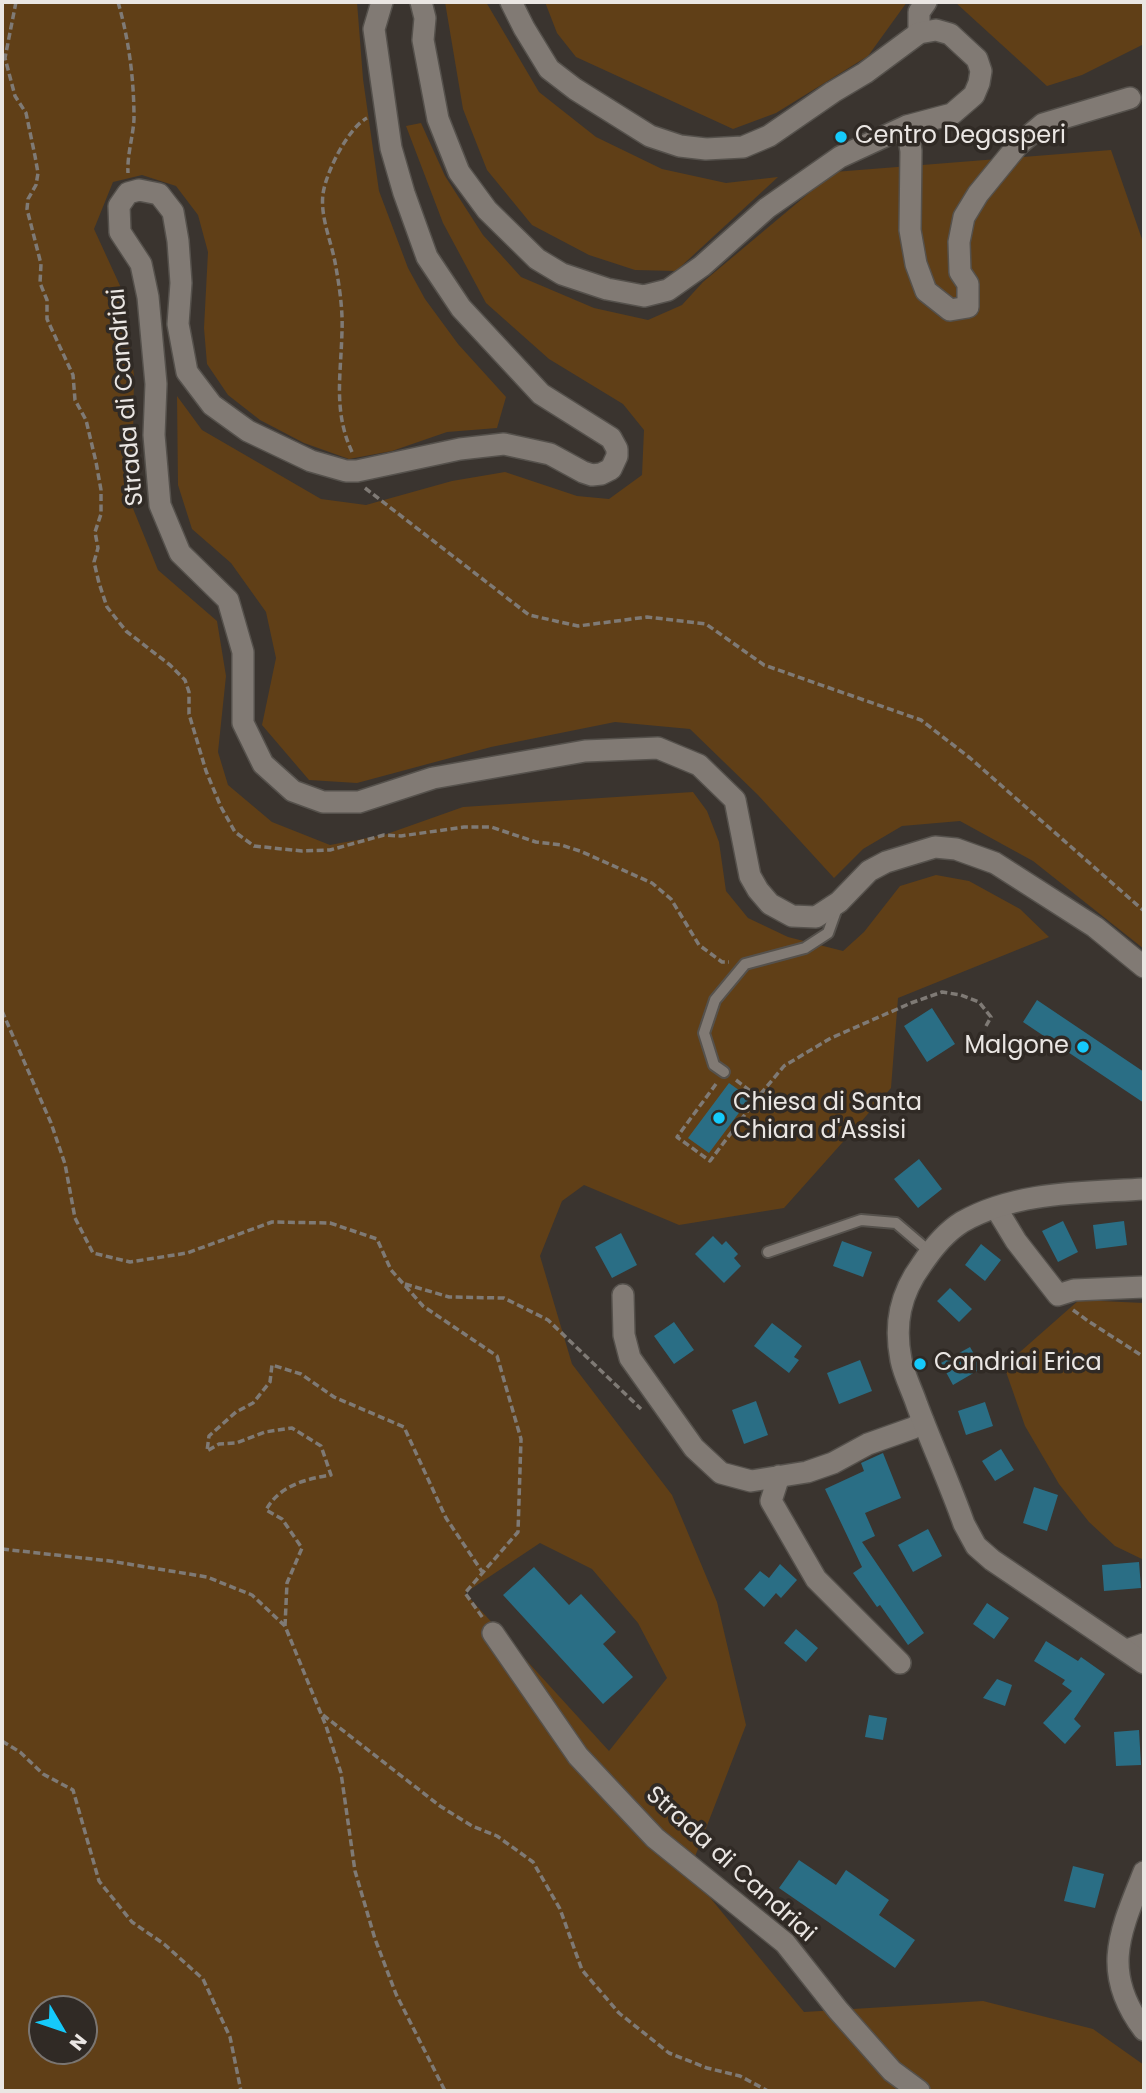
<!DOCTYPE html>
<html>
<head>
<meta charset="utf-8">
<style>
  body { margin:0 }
  #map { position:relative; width:1146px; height:2093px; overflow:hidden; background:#3a342f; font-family:Poppins,sans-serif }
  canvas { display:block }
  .frame { position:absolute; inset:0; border:4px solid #eae6e3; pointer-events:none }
  .north { position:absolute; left:28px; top:1995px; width:70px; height:70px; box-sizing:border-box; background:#302a25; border:2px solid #7a7571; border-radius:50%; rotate:129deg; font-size:19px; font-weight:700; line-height:28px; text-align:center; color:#eae6e3 }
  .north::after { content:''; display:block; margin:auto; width:24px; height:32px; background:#15cafb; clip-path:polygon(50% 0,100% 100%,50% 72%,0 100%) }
</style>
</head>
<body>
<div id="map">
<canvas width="1146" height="2093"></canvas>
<div class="frame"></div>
<div class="north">N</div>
</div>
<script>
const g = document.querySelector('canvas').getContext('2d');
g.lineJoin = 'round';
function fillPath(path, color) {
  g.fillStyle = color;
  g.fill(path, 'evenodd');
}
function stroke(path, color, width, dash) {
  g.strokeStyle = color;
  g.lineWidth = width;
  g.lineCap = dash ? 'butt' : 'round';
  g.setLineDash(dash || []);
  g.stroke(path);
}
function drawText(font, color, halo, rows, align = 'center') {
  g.font = font + ' Poppins,sans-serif';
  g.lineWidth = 7;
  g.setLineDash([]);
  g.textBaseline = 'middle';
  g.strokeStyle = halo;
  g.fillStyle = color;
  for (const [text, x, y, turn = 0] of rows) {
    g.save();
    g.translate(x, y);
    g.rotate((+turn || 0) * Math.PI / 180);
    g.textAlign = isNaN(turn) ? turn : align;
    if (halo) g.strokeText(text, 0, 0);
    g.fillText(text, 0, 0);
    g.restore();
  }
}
const green = new Path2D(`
  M2,2H357L363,79L379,191L408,268L425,299L458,344L506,397L497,428L447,432L392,451L349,459L304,443L260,420L228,395L207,364L204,328L208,252L198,215L176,186L142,175L113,182L94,229L122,290L134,375L132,506L158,570L217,621L226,676L218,752L228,785L272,822L330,845L384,835L463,807L693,792L707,811L719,842L726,891L748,918L788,937L843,951L864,932L900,886L936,875L969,881L1020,909L1049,937L898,998L891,1088L784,1208L679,1225L584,1185L562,1201L540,1256L572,1364L672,1495L717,1602L746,1725L689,1872L804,2012L983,2001L1093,2029L1144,2065V2091H2ZM540,1543L592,1569L638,1623L667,1678L609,1751L465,1593ZM42,2009H84V2051H42Z
  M445,2H486L539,92L596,137L662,169L726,183L778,177L676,271L635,270L589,255L532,225L487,170L463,109Z
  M545,2H907L868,56L776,113L733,129L576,57L557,33Z
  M955,2H1144V44L1082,75L1047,86Z
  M421,123L445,176L483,235L521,277L594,308L648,320L682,305L703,282L834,172L1111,150L1144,245V949L1033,861L960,821L902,826L863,849L834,878L758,795L690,729L615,722L491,747L357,783L309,780L262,725L276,658L266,612L231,563L192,529L178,485L177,396L202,430L321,499L366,505L452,481L505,472L577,496L609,499L642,475L644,430L623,404L549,359L486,303L443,223L406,126Z
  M1079,1300L1144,1303V1560L1115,1546L1089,1522L1059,1484L1025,1426L1004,1366Z`);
const building = new Path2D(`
  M1037,1000L1144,1072V1103L1023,1022Z
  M932,1008L955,1044L927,1062L904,1026Z
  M729,1083L750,1098L709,1153L688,1138Z
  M919,1159L942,1189L918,1208L894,1179Z
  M1063,1221L1078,1252L1058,1262L1042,1231Z
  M1124,1221L1127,1245L1096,1249L1093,1225Z
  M621,1233L637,1265L612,1278L595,1247Z
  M713,1236L722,1245L726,1241L738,1254L734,1258L741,1266L724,1283L695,1254Z
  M842,1241L872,1252L863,1277L833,1266Z
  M981,1244L1001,1260L985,1281L965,1265Z
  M950,1288L972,1309L959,1322L937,1301Z
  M674,1322L694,1350L674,1364L654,1336Z
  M772,1323L802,1346L794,1357L799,1360L789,1373L754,1346Z
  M970,1347L982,1368L953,1385L941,1363Z
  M860,1360L872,1391L839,1404L827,1373Z
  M756,1401L768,1435L744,1444L732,1410Z
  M985,1402L993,1426L966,1435L958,1411Z
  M1001,1449L1014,1470L995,1481L982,1461Z
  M883,1453L901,1498L865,1513L875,1536L862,1542L924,1633L908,1645L880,1605L877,1607L853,1573L862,1567L825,1489L864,1471L861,1463Z
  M1034,1487L1058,1495L1047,1531L1023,1523Z
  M928,1529L942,1556L913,1572L898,1545Z
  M1139,1562L1141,1588L1104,1591L1102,1565Z
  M780,1564L797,1580L781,1598L776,1593L764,1607L744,1589L760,1571L769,1578Z
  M534,1567L569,1605L581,1594L616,1632L603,1644L633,1677L603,1704L503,1595Z
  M987,1603L1009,1618L994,1639L973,1624Z
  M796,1629L818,1648L806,1662L784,1643Z
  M1046,1641L1078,1661L1081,1657L1105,1674L1074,1719L1081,1726L1065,1744L1043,1723L1072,1691L1062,1684L1065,1680L1034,1661Z
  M997,1679L1012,1685L1005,1706L983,1698Z
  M869,1715L887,1718L883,1740L865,1737Z
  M1139,1730L1141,1765L1116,1766L1114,1732Z
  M799,1860L836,1885L846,1870L889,1900L879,1915L915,1940L895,1968L779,1888Z
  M1073,1866L1104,1874L1095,1908L1064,1901Z`);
const path = new Path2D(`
  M16,2L5,58L15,96L26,113L35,156L38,173L36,185L28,199L27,209L41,264L40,283L47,300V319L73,375L75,400L86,420L96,462L101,490V514L95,532L98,548L94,562L99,583L107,607L126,631L170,665L185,680L189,692V714L206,771L221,807L235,832L254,846L302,851L330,850L384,835L401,836L464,827H491L536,842L561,845L580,851L652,883L671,899L699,945L722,962H729
  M118,2C129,40 134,79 134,119C133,137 127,155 128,173
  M352,452C333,411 341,375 342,331C343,309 339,284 335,262C331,241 320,216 323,194C326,172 348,128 367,118
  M365,488L529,615L578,626L647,617L706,624L764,665L921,720L970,758L1144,911
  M2,1011L51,1123L65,1164L75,1218L93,1253L130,1262L187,1253L272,1222L330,1223L377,1239L391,1270L423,1306L497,1356L521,1439L518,1532L465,1593L483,1618
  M736,1080L758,1097L784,1066L831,1038L911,1003L942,992L961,995L979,1002L991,1017L986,1026
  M716,1084L677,1137L710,1161L758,1097
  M405,1284L449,1297L504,1298L548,1320L641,1409
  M1073,1310L1088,1321L1144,1357
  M2,1549L110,1561L207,1577L252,1595L285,1626L326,1726L341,1773L355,1871L375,1939L396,1994L445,2091
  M285,1626L287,1583L302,1548L282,1519L266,1510C279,1486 305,1479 331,1475L321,1446L292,1428L265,1432L236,1443L219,1444L207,1451L209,1436L236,1412L253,1403L270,1382L272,1365L301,1374L334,1397L404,1427L446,1518L483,1573
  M323,1715L440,1806L472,1826L497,1836L533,1862L560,1909L582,1970L619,2013L669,2053L707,2068L740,2076L768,2091
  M2,1741L20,1752L43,1774L73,1790L99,1881L132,1922L164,1944L203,1979L230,2037L241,2091`);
const lane = new Path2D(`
  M724,1072L714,1065L704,1033L715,1000L745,964L805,948L828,933L838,905
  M768,1252L861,1220L896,1223L930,1252`);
const street = new Path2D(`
  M919,33V12L926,2
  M907,126L911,151L910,230L916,264L926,291L950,310L968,307V284L960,272L959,242L964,217L978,194L1018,145L1043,124L1130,98
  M996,1208L1016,1241L1058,1295L1074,1290L1144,1287
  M623,1295L624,1335L630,1358L694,1448L721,1473L751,1481L807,1472L833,1463L868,1444L913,1428L923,1421
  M779,1476L771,1501L816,1579L900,1663
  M493,1633L578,1756L655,1838L785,1943L838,2010L892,2071L919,2091
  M1127,1650L1144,1644`);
const secondary = new Path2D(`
  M382,2L374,29L391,148L404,193L427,257L461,308L541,394L611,438L617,449V456L611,469L601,474L592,475L583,472L550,454L504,444L460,449L357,471H346L311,461L248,431L212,405L187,372L178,324L181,283L178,241L173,212L159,194L139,190L128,193L119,206L120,232L141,264L148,297L156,384L154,435L160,505L180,553L228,600L243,652V723L263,764L293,791L323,802H359L433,778L585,751L658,748L699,765L735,800L750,876L758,890L770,904L792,916L816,917L839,902L869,871L886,862L935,847L956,849L995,863L1095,927L1144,967
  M421,2L425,18L423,40L438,119L459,172L487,210L537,259L562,274L607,289L644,296L668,290L702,266L767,208L840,157L907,126L952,114L974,95L979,83L981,71L977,59L950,34L936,30L919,33L865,73L833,92L769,136L743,147L706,149L680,146L650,136L575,89L549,69L524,28L511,2
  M1144,1189C1083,1193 1017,1191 962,1222C946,1232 932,1249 922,1264C900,1294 894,1324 901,1360C904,1375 912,1390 917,1405C932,1445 950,1484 964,1524L976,1546L992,1560L1144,1663
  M1144,1872C1120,1932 1100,1972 1144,2030`);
const markers = [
  [841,137,7,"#15cafb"],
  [1083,1047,7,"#15cafb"],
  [719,1118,7,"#15cafb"],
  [920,1364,7,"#15cafb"]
];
const poiNames = [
  ["Centro Degasperi",855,137],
  ["Malgone",1069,1047,"right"],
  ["Chiesa di Santa",733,1104],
  ["Chiara d'Assisi",733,1132],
  ["Candriai Erica",934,1364]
];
const streetNames = [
  ["Strada di Candriai",127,397,-95],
  ["Strada di Candriai",730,1865,42]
];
fillPath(green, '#603f17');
fillPath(building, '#2a6e85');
stroke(lane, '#55514c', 14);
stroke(street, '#55514c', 24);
stroke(secondary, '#55514c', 24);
stroke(path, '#7f7a75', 3.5, [7, 3.5]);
stroke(lane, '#817a74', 10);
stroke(street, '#817a74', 21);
stroke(secondary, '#817a74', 21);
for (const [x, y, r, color] of markers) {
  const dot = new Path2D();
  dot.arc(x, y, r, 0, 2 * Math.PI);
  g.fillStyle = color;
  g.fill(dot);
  stroke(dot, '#302a25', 2.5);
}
drawText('24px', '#eae6e3', '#302a25', poiNames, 'left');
drawText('24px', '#eae6e3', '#302a25', streetNames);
</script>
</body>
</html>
